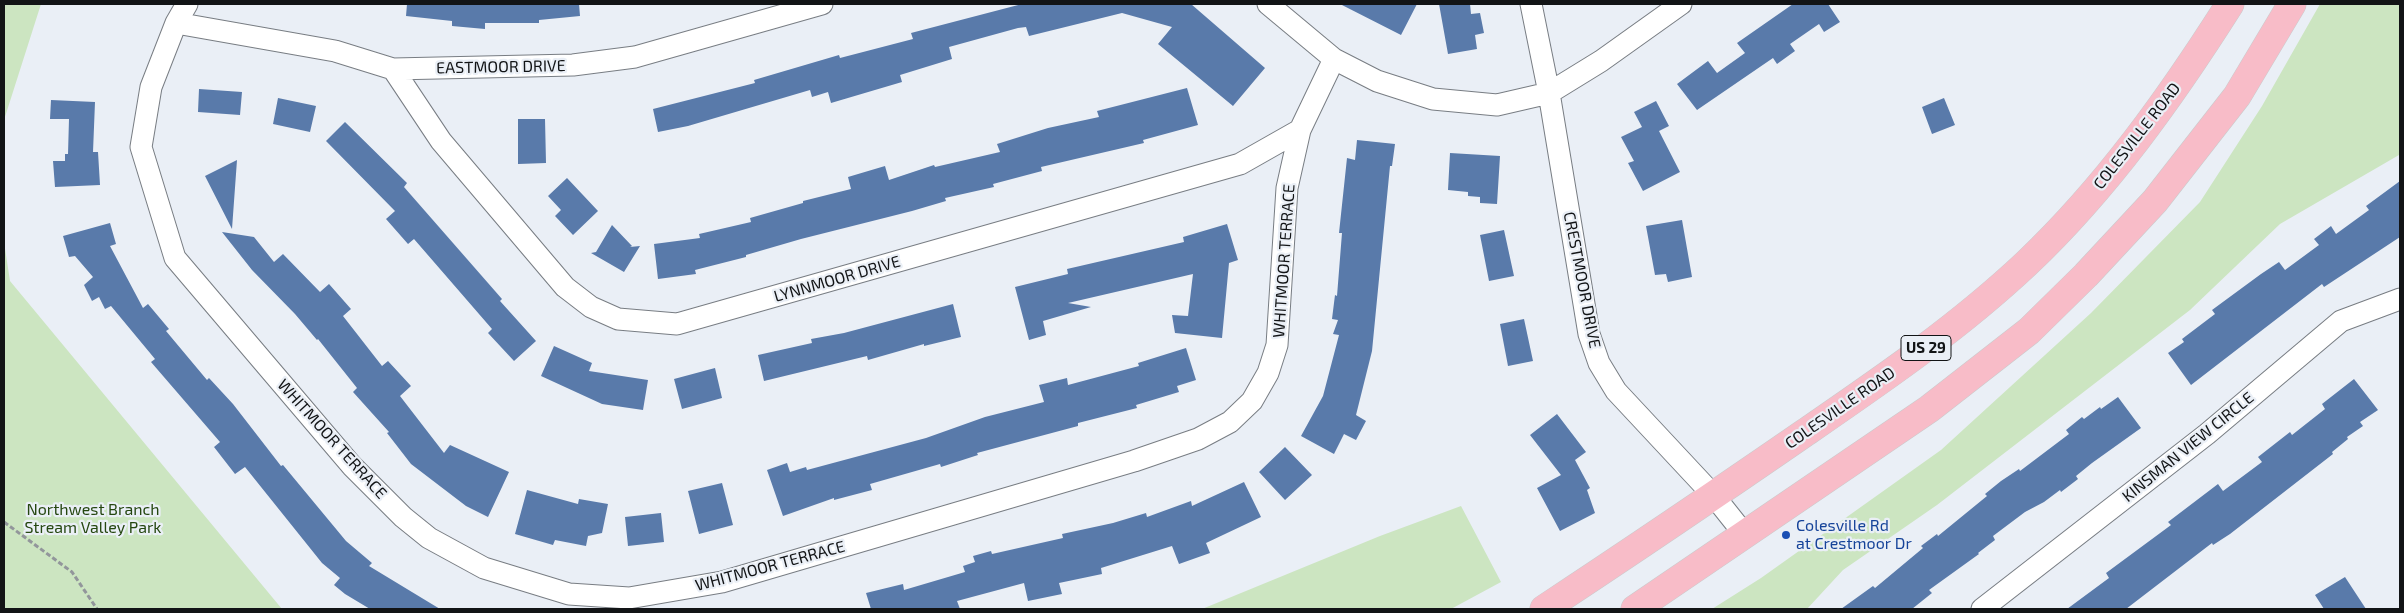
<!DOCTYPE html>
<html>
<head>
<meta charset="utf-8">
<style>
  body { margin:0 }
  #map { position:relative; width:2404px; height:613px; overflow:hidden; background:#eaeff6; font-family:"Exo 2",sans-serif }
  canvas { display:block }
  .frame { position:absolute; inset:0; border:5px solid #121416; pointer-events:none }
</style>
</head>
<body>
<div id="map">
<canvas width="2404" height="613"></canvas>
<div class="frame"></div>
</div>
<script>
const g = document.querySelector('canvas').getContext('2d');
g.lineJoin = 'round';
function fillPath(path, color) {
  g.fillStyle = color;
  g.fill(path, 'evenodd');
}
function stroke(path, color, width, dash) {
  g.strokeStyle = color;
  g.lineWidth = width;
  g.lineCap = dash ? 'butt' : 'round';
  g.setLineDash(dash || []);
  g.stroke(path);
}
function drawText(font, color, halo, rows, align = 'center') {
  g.font = font + ' "Exo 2",sans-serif';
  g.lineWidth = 4.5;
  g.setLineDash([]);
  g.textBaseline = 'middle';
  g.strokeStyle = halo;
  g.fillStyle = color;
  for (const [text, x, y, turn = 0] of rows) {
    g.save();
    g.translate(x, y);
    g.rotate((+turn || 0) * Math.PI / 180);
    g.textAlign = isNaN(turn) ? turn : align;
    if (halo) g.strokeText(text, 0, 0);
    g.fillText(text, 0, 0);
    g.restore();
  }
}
const green = new Path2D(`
  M4,4H41L4,120Z
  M2320,4H2400L2399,155L2280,224L2190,310L1937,505L1843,570L1807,609H1712L1761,578L1941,450L2091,313L2200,202L2262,106Z
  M4,242L10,281L282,609H4Z
  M1461,506L1501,582L1451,609H1202L1380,536Z`);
const building = new Path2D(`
  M407,4H579L580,16L539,20V23H485V29L452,26V21L406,16Z
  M1022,4H1191L1265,68L1233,106L1158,44L1172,27L1122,13L1029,36L1026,27L1018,28L949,47L952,59L900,75L902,82L831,103L828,92L812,97L810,90L688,126L658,132L653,109L755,83L754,80L839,55L840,58L913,39L911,33Z
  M1340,4H1417L1401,35Z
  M1439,4H1470L1471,14L1480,13L1484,33L1475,35L1477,49L1448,54Z
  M1793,4H1828L1840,22L1824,32L1819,24L1790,44L1795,51L1777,64L1773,58L1697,110L1677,84L1708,61L1717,73L1745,53L1737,43Z
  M1187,88L1198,125L1143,140L1144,143L1041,167L1042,171L993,184L994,187L945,198L946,201L912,211L801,239L746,255V257L695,270L696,274L658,279L654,244L700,238L699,234L751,222L750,218L803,203V201L851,189L848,177L885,166L889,180L934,165L935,167L1000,152L997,144L1048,128L1099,117L1097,111Z
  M199,89L242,92L240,115L198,112Z
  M278,98L316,106L310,132L273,124Z
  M1944,98L1955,125L1932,134L1922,107Z
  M51,100L95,102L93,152H98L100,185L55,187L53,161H65V154H68L69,119H50Z
  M1656,101L1669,126L1659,131L1680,172L1643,191L1628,163L1634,161L1621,137L1642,127L1634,112Z
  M518,119H545L546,163L518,164Z
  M345,122L407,183L404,187L502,299L500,301L536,341L514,361L488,333L492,329L414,239L408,244L386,219L395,211L326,141Z
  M1357,140L1395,144L1392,166H1390L1372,351L1356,415L1366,421L1356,440L1344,434L1334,454L1301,436L1323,396L1339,335L1333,334L1338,320L1332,319L1335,295L1337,296L1342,233H1339L1347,158L1355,160Z
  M1450,153L1500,156L1497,204L1480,203V197L1468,196V192L1448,190Z
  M237,160L232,229L205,176Z
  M567,178L598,211L573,235L555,216L561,210L548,196Z
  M2400,181V237L2324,287L2322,284L2191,385L2168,353L2184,342L2182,339L2215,314L2212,310L2261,274L2279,262L2285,270L2319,245L2314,239L2331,226L2336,234L2369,210L2366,206Z
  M1682,220L1692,277L1668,282L1666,274L1655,275L1646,226Z
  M110,223L116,244L110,246L143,308L148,304L169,329L166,331L207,380L209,378L233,404L281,466L283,465L346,541L372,563L369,566L440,609H370L345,594L334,585L340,578L322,563L245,467L235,474L214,447L220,442L151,362L155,359L111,306L105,309L99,297L92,301L84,285L93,277L75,256L69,257L63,236Z
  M1227,224L1238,260L1229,263L1222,338L1175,333L1172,315L1188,316L1193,274L1068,303L1091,307L1043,321L1046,335L1029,340L1015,287L1068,274L1067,269L1184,242L1183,237Z
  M612,225L632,246L630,247L640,246L624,272L591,253L596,252Z
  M1504,230L1514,276L1489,281L1480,235Z
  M222,232L254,237L274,262L283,254L320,292L329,284L351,309L343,316L382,366L388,361L411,386L400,396L444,453L450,445L509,472L488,517L466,506L411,464L387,433L389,432L353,392L357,388L318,339L317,340L295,314L252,270Z
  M953,304L961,337L924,346V344L868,360L867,356L764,381L758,355L812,343L811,339L844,333Z
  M1524,319L1533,361L1508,366L1500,324Z
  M554,346L592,363L589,371L648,380L643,410L602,404L541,376Z
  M1186,348L1196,380L1177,386L1179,392L1136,405L1137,408L1078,423V426L977,453L978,455L941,467L940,464L870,484L872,490L834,500V498L783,516L767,470L787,463L790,472L806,467L807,470L926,438L985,417L1044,402L1039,385L1067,378L1068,385L1139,366L1138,363Z
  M715,368L722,398L682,409L674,379Z
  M2354,379L2378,410L2360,422L2363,426L2347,437L2348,439L2332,452L2333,454L2230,534L2213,545L2212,543L2126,609H2067L2109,578L2106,573L2171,525L2168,522L2218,484L2223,491L2262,462L2258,457L2290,432L2292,435L2325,409L2322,404Z
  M2118,397L2141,428L2092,463L2076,476L2078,479L2061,492L2060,490L2044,502L2025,512L1993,536L1995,540L1978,553L1979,554L1929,590L1932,593L1912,609H1841L1873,586L1875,588L1923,548L1921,546L1937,534L1938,536L1987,496L1985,494L2001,481L2019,469L2020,471L2069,434L2066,430L2082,417L2084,419L2100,407L2101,409Z
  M1557,414L1586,452L1575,460L1590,488L1587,490L1595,513L1560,531L1537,488L1561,475L1530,435Z
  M1285,447L1312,475L1285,500L1259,472Z
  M1244,482L1261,517L1206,543L1210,553L1179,564L1172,546L1101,568L1102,574L1059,583L1062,594L1028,601L1024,583L957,601L960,609H871L866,593L903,584L904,590L965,572L963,566L975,562L973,556L991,551L992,554L1063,538L1062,534L1113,523L1146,513L1147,517L1191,501L1192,506Z
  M722,483L733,525L699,534L688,491Z
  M527,490L578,504L579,499L608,504L602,533L588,536L586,546L555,540L553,545L515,534Z
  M661,513L664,542L628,546L625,517Z
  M2345,577L2366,609H2324L2315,595Z`);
const path = new Path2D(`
  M4,522L72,572L97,609`);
const minor = new Path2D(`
  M187,4L176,23L151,87L141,147L175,258L352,466L403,517L429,538L484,568L569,594L629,598L722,582L1134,461L1198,439L1230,422L1252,401L1268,373L1277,345L1287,188L1300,130
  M1268,4L1334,59L1377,81L1433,99L1497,105L1549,93L1601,61L1681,4
  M1531,4L1549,93L1589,334L1599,363L1616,391L1714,496L1745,535
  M176,23L335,51L393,69L573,65L635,57L822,4
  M393,69L441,141L565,287L591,307L618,319L677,324L1240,164L1300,130L1334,59
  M1982,609L2207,434L2341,321L2400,299`);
const trunk = new Path2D(`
  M1544,609C1632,551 1719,492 1806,432C1883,379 1959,327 2027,263C2107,187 2171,97 2230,4
  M1635,609L1929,409L2029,331L2086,275L2155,201L2237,96L2292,4`);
const markers = [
  [1786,535,5,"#1a4fb4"]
];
const shields = [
  [1926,348,50]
];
const shieldNames = [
  ["US 29",1926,348]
];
const streetNames = [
  ["EASTMOOR DRIVE",501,67,-1],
  ["COLESVILLE ROAD",2137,136,-52],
  ["WHITMOOR TERRACE",1284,261,-86],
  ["LYNNMOOR DRIVE",837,279,-16],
  ["CRESTMOOR DRIVE",1582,280,79],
  ["COLESVILLE ROAD",1840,408,-35],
  ["WHITMOOR TERRACE",332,439,48],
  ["KINSMAN VIEW CIRCLE",2188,447,-39],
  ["WHITMOOR TERRACE",770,566,-15]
];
const parkNames = [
  ["Northwest Branch",93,510],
  ["Stream Valley Park",93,528]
];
const transitNames = [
  ["Colesville Rd",1796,526],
  ["at Crestmoor Dr",1796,544]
];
fillPath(green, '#cce5c1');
fillPath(building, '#597aaa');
stroke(minor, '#787d83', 23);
stroke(trunk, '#cbcbcc', 29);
stroke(path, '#92969b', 3, [5, 2.5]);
stroke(minor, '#fff', 21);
stroke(trunk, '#f8bcc8', 28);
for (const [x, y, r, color] of markers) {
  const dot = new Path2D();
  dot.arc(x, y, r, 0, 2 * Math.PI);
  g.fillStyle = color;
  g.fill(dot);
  stroke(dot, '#eaeff6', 2);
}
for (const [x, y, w] of shields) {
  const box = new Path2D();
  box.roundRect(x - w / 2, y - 12.5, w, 25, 4);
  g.fillStyle = '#eaeff6';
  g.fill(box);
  stroke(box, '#121416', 1);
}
drawText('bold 15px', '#121416', null, shieldNames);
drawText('16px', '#121416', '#eaeff6', streetNames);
drawText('16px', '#254710', '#eaeff6', parkNames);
drawText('16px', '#164399', '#eaeff6', transitNames, 'left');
</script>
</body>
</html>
